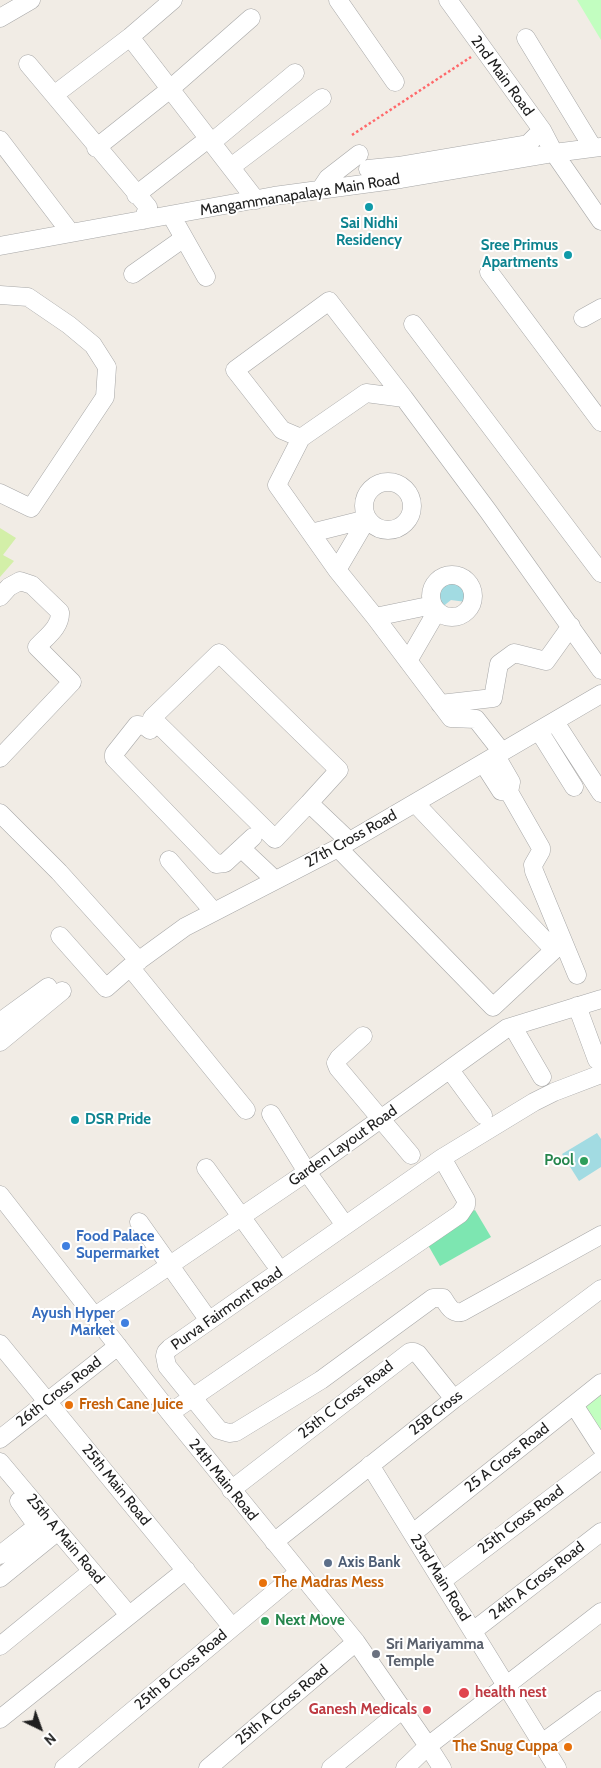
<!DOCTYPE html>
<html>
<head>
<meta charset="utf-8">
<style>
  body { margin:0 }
  #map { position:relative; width:601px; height:1768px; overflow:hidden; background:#f1ece5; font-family:Cabin,sans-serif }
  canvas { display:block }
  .north { position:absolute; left:15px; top:1703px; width:50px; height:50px; -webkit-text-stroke:4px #fff; paint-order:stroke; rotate:138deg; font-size:14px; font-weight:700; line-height:20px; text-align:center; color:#202020 }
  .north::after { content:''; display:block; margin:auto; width:18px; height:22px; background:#202020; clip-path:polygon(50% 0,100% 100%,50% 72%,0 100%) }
</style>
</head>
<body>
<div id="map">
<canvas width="601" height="1768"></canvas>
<div class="north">N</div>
</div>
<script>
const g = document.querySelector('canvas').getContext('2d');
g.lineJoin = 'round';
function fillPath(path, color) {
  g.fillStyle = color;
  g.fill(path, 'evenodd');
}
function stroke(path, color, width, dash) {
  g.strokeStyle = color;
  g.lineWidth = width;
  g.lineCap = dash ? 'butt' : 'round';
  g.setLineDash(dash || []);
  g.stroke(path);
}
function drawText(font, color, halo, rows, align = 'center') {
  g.font = font + ' Cabin,sans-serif';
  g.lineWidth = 4;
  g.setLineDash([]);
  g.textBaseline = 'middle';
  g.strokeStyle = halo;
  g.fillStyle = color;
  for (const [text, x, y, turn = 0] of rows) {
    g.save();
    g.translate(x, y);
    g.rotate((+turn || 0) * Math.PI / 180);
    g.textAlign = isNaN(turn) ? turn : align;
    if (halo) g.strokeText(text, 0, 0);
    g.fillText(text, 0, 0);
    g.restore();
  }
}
const grass = new Path2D(`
  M0,528L16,538L3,555L14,561L0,577Z`);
const park = new Path2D(`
  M577,0H601V40Z
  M601,1394V1431L585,1406Z`);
const pitch = new Path2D(`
  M475,1210L491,1237L440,1266L424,1238Z`);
const water = new Path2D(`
  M453,574L461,585L469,589L470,596L466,602L451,600L441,608L435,605L439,595L433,588L434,584L447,576Z
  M597,1133L601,1139V1167L579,1181L562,1154Z`);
const path = new Path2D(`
  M352,135L471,57`);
const minor = new Path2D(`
  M338,0L395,82
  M448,0L542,130L554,153L601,221
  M0,18L31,0
  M130,37L256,200
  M526,38L593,148
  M28,64L148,207L143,220
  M54,95L130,37L173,0
  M0,140L70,232
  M211,143L295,73
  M96,148L169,90L251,18
  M231,167L322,98
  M368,169L398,166L528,144L542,130
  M320,190L328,178L359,154
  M136,195L208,139
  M171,215L206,277
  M0,246L274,196L401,179L554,153L601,147
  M489,272L601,422
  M133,274L184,238
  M0,295L28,297L69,325L93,345L107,367L105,397L31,508L0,493
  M583,318L601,308
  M413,324L601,573
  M301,438L282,430L235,370L329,301L404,398
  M364 506a24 24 0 1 1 48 0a24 24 0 1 1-48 0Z
  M311,533L367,519
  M337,570L367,519
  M431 596a21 21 0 1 1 42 0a21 21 0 1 1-42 0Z
  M0,597L9,587L20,581L32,585L60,612C61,627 46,637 37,647L72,682L0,758
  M375,617L433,605
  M408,661L437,611
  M440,704L493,698L499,664L514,653L546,661L571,626
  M555,722L601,793
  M150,730L145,726L137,725L114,754V758L216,864L225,863L253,837
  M539,731L574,787
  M502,752L476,719L451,718L375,617L337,570L277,485L301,438L366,393L404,398L488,511L601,670
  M496,756L511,782L509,792L541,848V851L533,865L534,871L577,975
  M483,763L501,791L509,792
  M309,803L275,839L152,718L219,653L339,770L309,803L349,841
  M0,813L59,872L139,961
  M338,848L493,1007L554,950L415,803
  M242,849L275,880
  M169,860L214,912
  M60,936L106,988L130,967L185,927L338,848L601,694
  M130,967L246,1110
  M577,1006L597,1060
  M0,1022L48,987
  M513,1027L542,1077
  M363,1036L339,1058L336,1063L338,1068L411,1155
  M0,1042L62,991
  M450,1070L483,1115
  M601,1074L554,1092L534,1102L442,1158L170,1348L166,1352L165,1356L167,1366L219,1430L229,1433L236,1432L321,1380L433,1298H443C448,1306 452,1314 462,1312L601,1235
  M271,1114L307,1172L342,1221
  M206,1168L274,1262
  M0,1195L170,1413L356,1642L428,1746L442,1768
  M139,1222L205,1315
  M95,1316L307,1172L507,1028L601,999
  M0,1344L232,1627
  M574,1405L601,1447
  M170,1413L460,1214L466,1205V1200L442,1158
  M0,1439L118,1346
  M0,1462L129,1615
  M370,1465L557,1768
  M231,1490L410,1352H414L418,1354L454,1399
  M413,1533L601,1383
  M274,1542L454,1399L601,1289
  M0,1555L37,1526L19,1501
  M0,1578L58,1531
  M442,1581L601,1460
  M473,1631L601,1532
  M0,1646L92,1571
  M0,1719L186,1570
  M542,1743L601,1700
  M64,1768L299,1572
  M208,1768L356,1642
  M331,1768L403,1709
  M405,1768L428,1746L601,1612`);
const markers = [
  [369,207,5,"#0f9aa8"],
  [568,255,5,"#0f9aa8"],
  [75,1120,5,"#0f9aa8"],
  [584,1161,5,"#2e9e5b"],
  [66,1246,5,"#3f7fe0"],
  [125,1323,5,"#3f7fe0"],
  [69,1405,5,"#e8710a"],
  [328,1563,5,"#5c6f8a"],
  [263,1583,5,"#e8710a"],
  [265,1621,5,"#2e9e5b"],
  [376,1654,5,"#6b7280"],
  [464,1693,6,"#e0444e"],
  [427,1710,5,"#e0444e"],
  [568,1747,5,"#e8710a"]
];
const streetNames = [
  ["2nd Main Road",502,76,54],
  ["Mangammanapalaya Main Road",300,195,-9],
  ["27th Cross Road",351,839,-29],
  ["Garden Layout Road",343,1146,-35],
  ["Purva Fairmont Road",227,1309,-35],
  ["26th Cross Road",59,1392,-38],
  ["25th C Cross Road",346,1400,-38],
  ["25B Cross",436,1413,-38],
  ["25 A Cross Road",507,1458,-38],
  ["24th Main Road",223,1480,51],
  ["25th Main Road",116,1485,51],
  ["25th Cross Road",521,1520,-37],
  ["25th A Main Road",65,1539,50],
  ["23rd Main Road",440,1578,58],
  ["24th A Cross Road",537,1581,-38],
  ["25th B Cross Road",181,1670,-40],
  ["25th A Cross Road",282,1705,-40]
];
const cultureNames = [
  ["Sai Nidhi",369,224],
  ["Residency",369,241],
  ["Sree Primus",558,246,"right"],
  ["Apartments",558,263,"right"],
  ["DSR Pride",85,1120,"left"]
];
const leisureNames = [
  ["Pool",574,1161],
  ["Next Move",275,1621,"left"]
];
const shopNames = [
  ["Food Palace",76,1237],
  ["Supermarket",76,1254],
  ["Ayush Hyper",115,1314,"right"],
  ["Market",115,1331,"right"]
];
const foodNames = [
  ["Fresh Cane Juice",79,1405],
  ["The Madras Mess",273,1583],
  ["The Snug Cuppa",558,1747,"right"]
];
const serviceNames = [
  ["Axis Bank",338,1563]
];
const worshipNames = [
  ["Sri Mariyamma",386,1645],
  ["Temple",386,1662]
];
const healthNames = [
  ["health nest",475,1693],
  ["Ganesh Medicals",417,1710,"right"]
];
fillPath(grass, '#d3efa8');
fillPath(park, '#c2fec0');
fillPath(pitch, '#7de6b1');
fillPath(water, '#a2dbe2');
stroke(minor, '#a7a7a7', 19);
stroke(path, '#ff696b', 2.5, [2.5, 2.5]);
stroke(minor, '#fff', 18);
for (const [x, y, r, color] of markers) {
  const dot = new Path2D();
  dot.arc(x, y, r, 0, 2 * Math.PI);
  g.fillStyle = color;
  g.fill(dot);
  stroke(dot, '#fff', 2);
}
drawText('15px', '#202020', '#fff', streetNames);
drawText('bold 15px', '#0d838f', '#fff', cultureNames);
drawText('bold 15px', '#27864d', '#fff', leisureNames, 'right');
drawText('bold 15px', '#366cbe', '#fff', shopNames, 'left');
drawText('bold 15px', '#c56008', '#fff', foodNames, 'left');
drawText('bold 15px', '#4e5e75', '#fff', serviceNames, 'left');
drawText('bold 15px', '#5b616d', '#fff', worshipNames, 'left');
drawText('bold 15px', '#be3a42', '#fff', healthNames, 'left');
</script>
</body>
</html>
